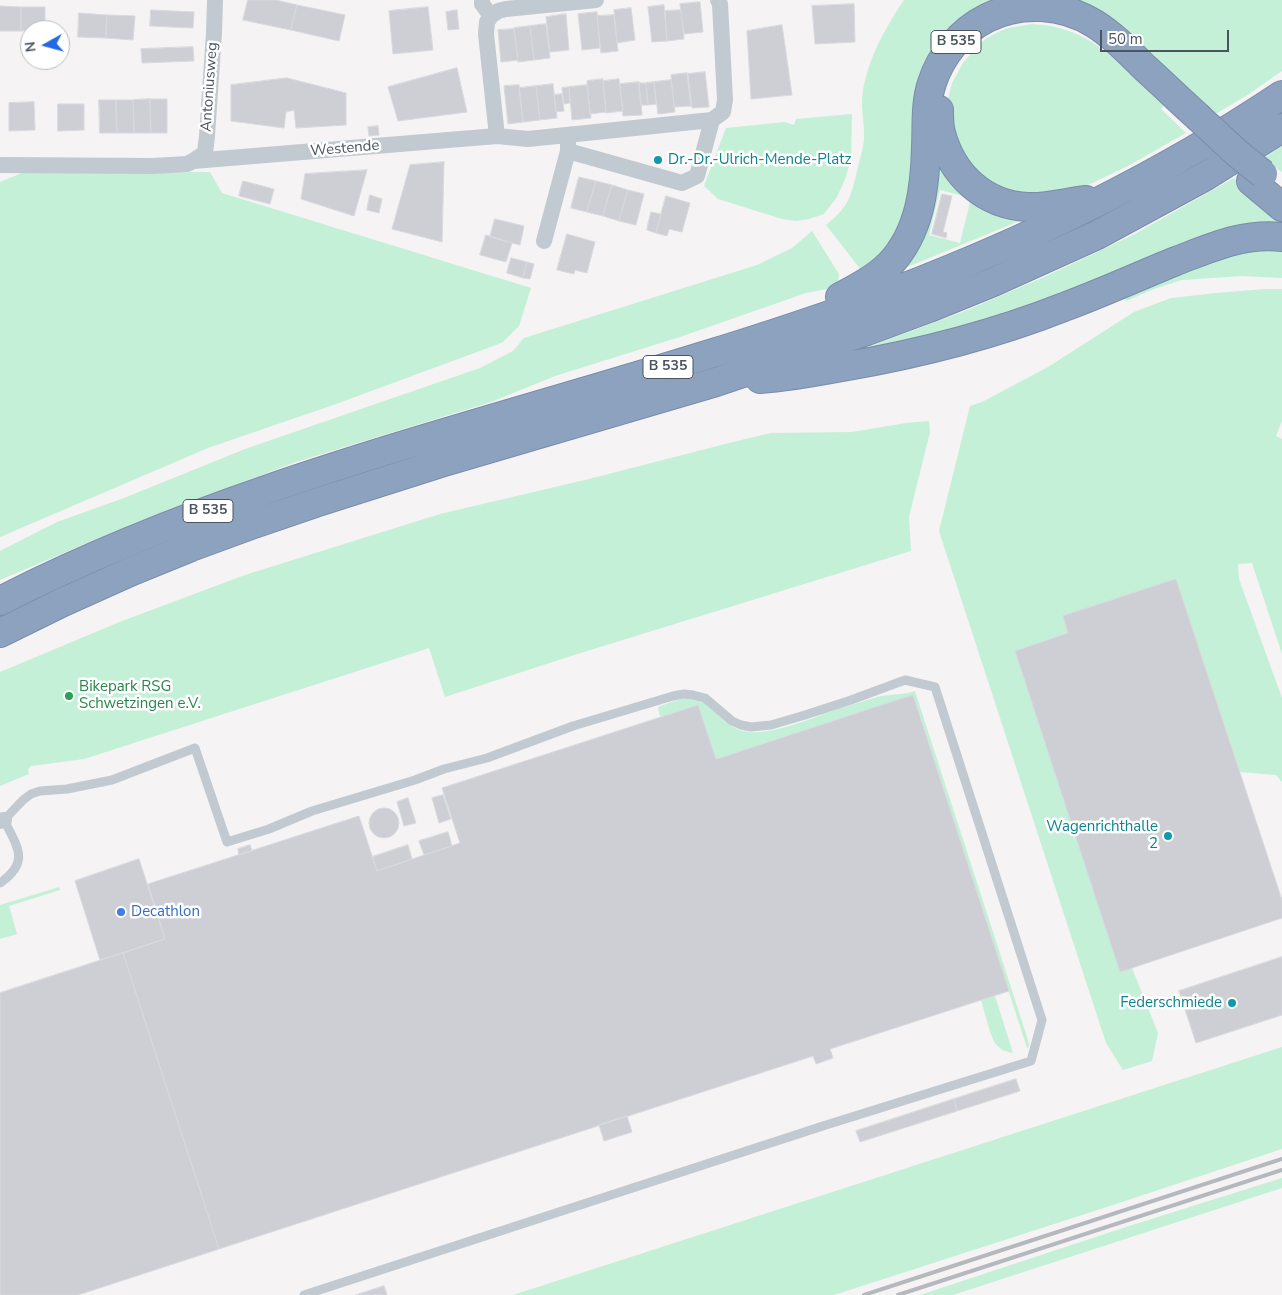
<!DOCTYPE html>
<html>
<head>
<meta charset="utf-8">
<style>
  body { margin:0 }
  #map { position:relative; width:1282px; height:1295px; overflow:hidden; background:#f5f3f3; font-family:"Nunito Sans",sans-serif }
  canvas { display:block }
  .north { position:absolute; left:20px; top:20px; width:50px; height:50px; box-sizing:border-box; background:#fff; border:1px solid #b7bbbf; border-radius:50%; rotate:263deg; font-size:14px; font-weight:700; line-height:20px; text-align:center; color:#4b5560 }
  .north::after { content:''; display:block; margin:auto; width:18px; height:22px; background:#206ae2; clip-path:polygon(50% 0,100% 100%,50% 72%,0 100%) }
  .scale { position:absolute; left:1100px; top:30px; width:129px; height:22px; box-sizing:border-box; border:2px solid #4b5560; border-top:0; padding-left:6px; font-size:15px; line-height:18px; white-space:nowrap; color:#4b5560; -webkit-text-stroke:4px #fff; paint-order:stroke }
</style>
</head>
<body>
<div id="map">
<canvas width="1282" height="1295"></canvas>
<div class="north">N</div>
<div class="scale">50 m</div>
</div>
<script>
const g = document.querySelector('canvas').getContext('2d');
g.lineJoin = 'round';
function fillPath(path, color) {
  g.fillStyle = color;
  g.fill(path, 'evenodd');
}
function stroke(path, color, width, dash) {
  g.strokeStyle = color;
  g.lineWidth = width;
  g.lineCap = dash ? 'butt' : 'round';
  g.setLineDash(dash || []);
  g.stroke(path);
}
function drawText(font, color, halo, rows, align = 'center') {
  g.font = font + ' "Nunito Sans",sans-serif';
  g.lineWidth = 5;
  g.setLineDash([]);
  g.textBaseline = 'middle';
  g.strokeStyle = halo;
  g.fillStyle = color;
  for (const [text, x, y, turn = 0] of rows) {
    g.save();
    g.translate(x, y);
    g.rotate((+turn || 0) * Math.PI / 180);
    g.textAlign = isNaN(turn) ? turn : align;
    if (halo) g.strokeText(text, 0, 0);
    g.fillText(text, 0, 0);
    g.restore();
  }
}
const green = new Path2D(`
  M904,0H1012L958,27L906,227L865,275L826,225C850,206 851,196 858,167C860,158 863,149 864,140C865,124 860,107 863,91C868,58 886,27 904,0Z
  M1045,0H1282V71L1249,94L1212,116Z
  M1032,24C1044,25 1055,26 1066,30C1102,41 1137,80 1165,105L1161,109L1186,133L1128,166L1086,186L1057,197L993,189L958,154L947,103L952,83L963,63L979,44L987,38L998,32L1008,28Z
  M852,114L851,157L846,177L837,197L824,214L809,219L796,221L782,219L718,199L704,186L726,128L785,122L794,125L796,119Z
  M1282,146V172L1263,159Z
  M933,153L1029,217L893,273ZM940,190L971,198L960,243L929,235Z
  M210,172L222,193L531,288L519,326L503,342L496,345L336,404L208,448L0,537V182L22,173Z
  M1234,178L1252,196L1282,215V229L1025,314L847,355L965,311L1042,278L1133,235Z
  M812,231L839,274L838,282L832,288L806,293L680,337L555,376L491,402L296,462L137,522L0,580V551L57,522L124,498L245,449L480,368L513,351L524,338L757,265L792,248Z
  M1282,241V278L1242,276L1182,280L1154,289L1126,301L1121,288L1172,268Z
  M1265,289H1282V421L1276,436L1282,439V654L1252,563L1238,564L1239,579L1282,698V782L1276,775L1240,772L1176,579L1063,616L1068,633L1015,651L1120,971L1132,968L1158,1033L1152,1061L1123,1070L1106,1043L939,531L970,406L982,402L1048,367L1134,312L1171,298L1216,293Z
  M929,421L930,432L909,517L911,551L571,656L445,697L429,648L84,759L31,766L28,769L29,774L0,786V672L122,621L245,575L440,514L589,479L733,442L771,433L852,432L906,423Z
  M915,691L1028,1040L1029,1047L1027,1048L913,695L716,759L698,705L660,717L658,707C669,703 682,697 694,699C713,702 724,730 749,732C769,734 804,722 823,714C842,707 862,702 881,696C893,694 904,695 915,691Z
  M59,887L60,890L9,906L17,934L0,939V905Z
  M995,996L1013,1053C1006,1052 999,1049 995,1043C991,1038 984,1009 981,1000Z
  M1282,1047V1149L1110,1206L834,1295H513Z
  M1282,1178V1188L953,1295H920L1129,1226Z`);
const building = new Path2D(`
  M248,0H276L297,5L291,30L243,20Z
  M700,2L703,32L684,34L680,4Z
  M854,4L855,42L815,44L812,6Z
  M297,5L345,15L339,41L291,30Z
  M664,5L667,41L652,42L648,7Z
  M0,6L21,7V31H0Z
  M21,7H45V30L21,31Z
  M428,7L433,50L393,54L389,11Z
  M631,8L635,40L617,43L614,10Z
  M151,10L194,12L193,28L150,26Z
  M457,10L459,29L448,30L446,12Z
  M681,10L684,39L667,41L665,11Z
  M597,12L600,48L582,50L578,14Z
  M79,13L107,15L106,38L78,37Z
  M566,14L569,50L550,52L546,17Z
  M107,15L135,16L133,40L106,38Z
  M614,15L618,51L601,53L597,16Z
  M546,24L550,58L534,60L530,26Z
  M782,25L792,95L751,99L747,31Z
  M530,26L534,60L518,62L514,28Z
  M514,29L518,60L501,62L498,30Z
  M193,47L194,61L142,63L141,49Z
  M457,68L467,112L398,121L388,87Z
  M705,72L709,107L692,108L688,74Z
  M687,73L691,106L674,107L671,75Z
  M287,78L346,93V125L296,128L294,110L286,112L284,128L231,121V85Z
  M603,79L606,112L590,114L587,81Z
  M619,79L623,111L606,113L603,81Z
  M671,80L675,112L658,114L654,82Z
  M639,82L642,115L623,116L620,84Z
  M654,82L656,104L648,105L646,83Z
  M639,83H646L648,105H641Z
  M553,84L557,118L540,120L536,86Z
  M519,85L523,122L508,124L504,86Z
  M587,85L591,118L572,120L569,87Z
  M536,86L540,120L523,122L519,88Z
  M569,87L570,103L564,104L562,88Z
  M562,94L564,111L556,112L554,95Z
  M150,99L151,133H134L133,100Z
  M150,99H167V133H151Z
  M99,100H116L117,133H100Z
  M116,100H133L134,133H117Z
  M34,102L35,130L9,131V103Z
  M58,104H84V130L58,131Z
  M378,126L379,135L369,136L368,127Z
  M444,162L442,242L392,229L410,165Z
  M367,170L354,216L301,199L305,174Z
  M579,177L596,181L587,212L571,208Z
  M243,181L274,189L270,204L239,196Z
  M596,181L612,185L603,216L587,212Z
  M612,185L628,190L619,221L603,216Z
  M628,190L644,194L636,225L619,221Z
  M942,194L952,196L943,232L947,233L946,238L932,234Z
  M370,195L382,199L379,213L367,210Z
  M666,196L690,203L682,232L669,229L667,236L656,233Z
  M651,212L661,214L656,233L647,230Z
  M495,219L524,226L520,245L490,237Z
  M567,234L595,242L587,273L575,270L574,274L557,270Z
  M486,235L512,243L506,262L480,255Z
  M511,258L527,262L523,278L507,273Z
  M527,262L534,264L530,279L523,278Z
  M1176,579L1282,900V918L1120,972L1015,651L1068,633L1063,616Z
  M913,695L1009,991L830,1049L833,1058L816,1064L813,1056L219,1249L123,953L165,939L148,884L359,816L377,871L460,843L442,788L698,705L716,759Z
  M443,795L451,819L439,823L432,798Z
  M408,798L416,823L404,826L397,802Z
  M369 823a15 15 0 1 1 30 0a15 15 0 1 1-30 0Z
  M448,832L452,846L424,855L419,841Z
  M250,845L252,851L239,855L238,849Z
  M408,845L412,859L377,871L372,857Z
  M139,859L165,939L100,960L75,881Z
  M123,953L219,1249L78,1295H0V993Z
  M1282,957V1015L1196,1043L1179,991Z
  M1016,1079L1020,1091L957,1111L954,1099Z
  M954,1099L957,1111L860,1142L856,1131Z
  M627,1116L632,1132L604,1141L599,1125Z
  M384,1286L387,1295H356Z`);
const lane = new Path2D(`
  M0,883C30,862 18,848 4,820L23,800L31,794L40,791L67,789L112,780L195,748L227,842L269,829L312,811L415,780L444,769L487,758L573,726L673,696L684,694L693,695L705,698L732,721L741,725L751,727L771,725L805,715L851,700L905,680L935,687L1042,1020L1031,1061L826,1125L304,1295`);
const street = new Path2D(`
  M482,0V4L491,16L487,22L486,34L497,136
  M491,16L498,11L506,9L596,0
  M568,151L682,183L697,176L712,120L723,112L725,100L720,4L718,0
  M193,161L497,136L528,139L712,120
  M0,165L153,166L187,164L193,161L205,153L207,136L214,33L215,0
  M544,241L568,151V140
  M0,821L4,820`);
const highway = new Path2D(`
  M939,110C939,117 939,126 941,133C952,175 984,205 1028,207C1047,208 1067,202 1086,200
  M1251,181L1282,207
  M840,297C857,288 876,278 890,264C920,232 925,188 926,147C927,126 925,103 932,83C941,55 961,31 987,18C1021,1 1063,4 1095,24C1114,36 1129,52 1144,67C1162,83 1179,100 1197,116
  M760,379C788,377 815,372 842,367C918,354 993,335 1064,307C1102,293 1139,276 1176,261C1213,247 1242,233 1282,237
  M0,601C273,461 579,406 866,302C1013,248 1152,182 1282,95
  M0,633L63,602L132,571L191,547L251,525L315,503L444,462L716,382L867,331L929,308L993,282L1097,235L1204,177L1282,128`);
const rail = new Path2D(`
  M864,1295L1282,1159
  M898,1295L1282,1170`);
const highwayBridge = new Path2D(`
  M1197,116L1238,154L1263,174`);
const markers = [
  [658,160,5,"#0f9aa8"],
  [69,696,5,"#2e9e5b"],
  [1168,836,5,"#0f9aa8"],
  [121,912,5,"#3f7fe0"],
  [1232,1003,5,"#0f9aa8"]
];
const shields = [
  [956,42,50],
  [668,367,50],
  [208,511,50]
];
const shieldNames = [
  ["B 535",956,42],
  ["B 535",668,367],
  ["B 535",208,511]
];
const streetNames = [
  ["Antoniusweg",210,87,-86],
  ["Westende",345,149,-5]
];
const cultureNames = [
  ["Dr.-Dr.-Ulrich-Mende-Platz",668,160,"left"],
  ["Wagenrichthalle",1158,827],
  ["2",1158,844],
  ["Federschmiede",1222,1003]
];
const leisureNames = [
  ["Bikepark RSG",79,687],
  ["Schwetzingen e.V.",79,704]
];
const shopNames = [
  ["Decathlon",131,912]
];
fillPath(green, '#c4f0d7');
fillPath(building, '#cdcfd5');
stroke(building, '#d7d9de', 1);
stroke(highway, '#788dab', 30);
stroke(lane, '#c1c9d1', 9);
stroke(street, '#c1c9d1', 16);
stroke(highway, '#8da2bf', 28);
stroke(rail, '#b5b8bd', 4);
stroke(highwayBridge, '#788dab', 30, []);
stroke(highwayBridge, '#8da2bf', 28);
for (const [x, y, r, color] of markers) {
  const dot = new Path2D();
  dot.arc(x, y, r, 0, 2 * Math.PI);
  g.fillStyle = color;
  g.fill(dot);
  stroke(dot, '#fff', 2);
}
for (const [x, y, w] of shields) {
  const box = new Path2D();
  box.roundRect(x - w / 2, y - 11.5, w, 23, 4);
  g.fillStyle = '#fff';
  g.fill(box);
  stroke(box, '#4b5560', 1);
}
drawText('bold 14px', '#4b5560', null, shieldNames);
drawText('15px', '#4b5560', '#fff', streetNames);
drawText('15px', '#0d838f', '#fff', cultureNames, 'right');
drawText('15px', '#27864d', '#fff', leisureNames, 'left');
drawText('15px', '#366cbe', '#fff', shopNames, 'left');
</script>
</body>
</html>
